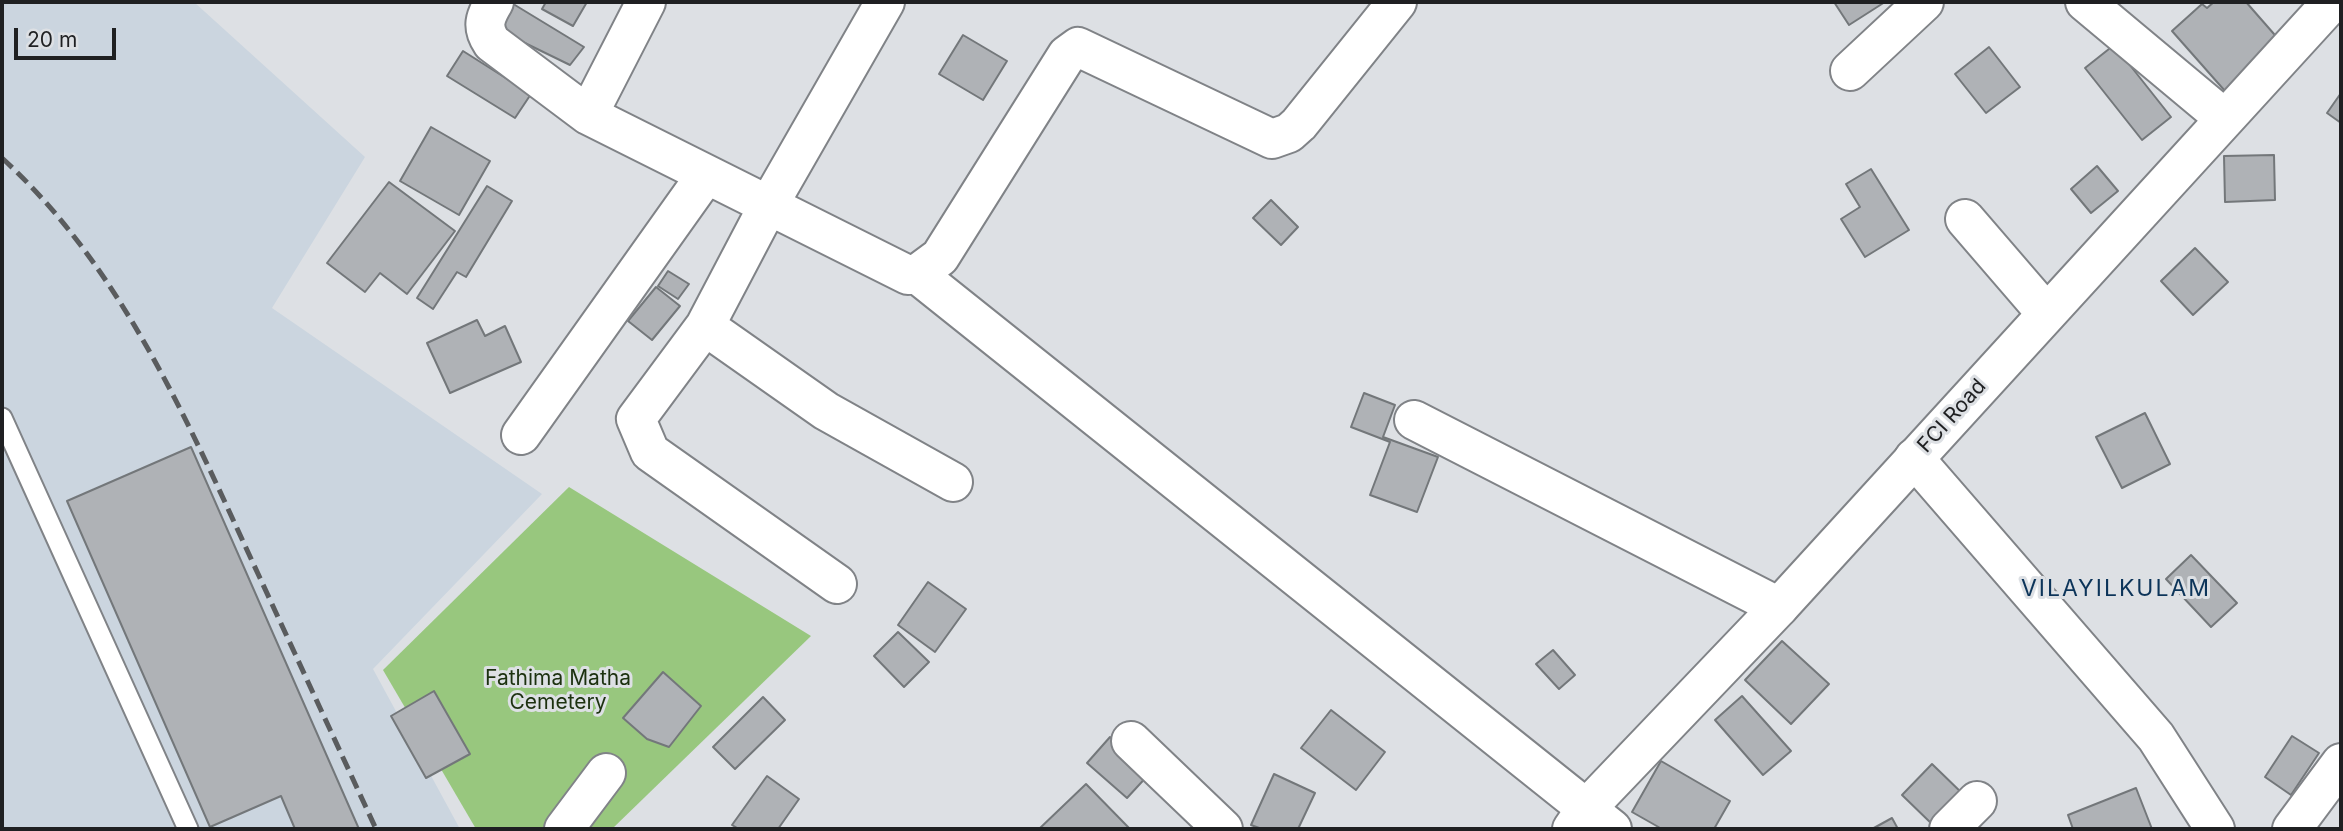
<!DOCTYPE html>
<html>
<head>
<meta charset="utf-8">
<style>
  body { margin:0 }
  #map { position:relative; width:2343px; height:831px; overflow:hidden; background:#dde0e4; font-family:Inter,sans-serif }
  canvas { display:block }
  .frame { position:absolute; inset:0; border:4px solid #1f2022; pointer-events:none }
  .scale { position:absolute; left:14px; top:28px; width:102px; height:32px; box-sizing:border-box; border:4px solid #1f2022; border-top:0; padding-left:9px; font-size:21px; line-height:24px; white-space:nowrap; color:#1f2022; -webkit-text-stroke:5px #dde0e4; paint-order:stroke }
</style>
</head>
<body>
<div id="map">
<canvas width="2343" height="831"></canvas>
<div class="frame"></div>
<div class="scale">20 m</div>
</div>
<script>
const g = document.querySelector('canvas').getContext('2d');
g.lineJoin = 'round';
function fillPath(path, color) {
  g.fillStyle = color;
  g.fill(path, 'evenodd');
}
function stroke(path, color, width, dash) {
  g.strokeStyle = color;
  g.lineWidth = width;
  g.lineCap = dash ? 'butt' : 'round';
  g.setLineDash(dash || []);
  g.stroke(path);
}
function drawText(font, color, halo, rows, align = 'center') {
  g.font = font + ' Inter,sans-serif';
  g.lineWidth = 6;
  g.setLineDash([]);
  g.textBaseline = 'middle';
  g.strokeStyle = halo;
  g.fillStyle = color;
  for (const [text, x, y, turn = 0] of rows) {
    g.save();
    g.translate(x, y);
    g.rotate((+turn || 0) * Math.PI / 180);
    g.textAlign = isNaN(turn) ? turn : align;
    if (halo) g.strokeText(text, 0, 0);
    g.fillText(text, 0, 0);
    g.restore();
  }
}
const built = new Path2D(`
  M2,2H194L365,157L272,308L542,494L373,669L460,829H2Z`);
const green = new Path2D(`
  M569,487L811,636L612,829H476L383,670Z`);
const building = new Path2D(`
  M510,2L584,47L570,65L488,25Z
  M546,2H587L573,26L542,9Z
  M1834,2H1885L1849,25Z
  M2214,2H2246L2281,42L2225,91L2172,31L2202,4L2207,8Z
  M963,35L1007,61L983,100L939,74Z
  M2114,45L2171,117L2142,140L2085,68Z
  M1989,47L2020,87L1986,113L1955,74Z
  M463,51L531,94L515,118L447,76Z
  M2341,93V123L2327,113Z
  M431,127L490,161L459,215L400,181Z
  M2274,155L2275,200L2225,202L2224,156Z
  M2097,166L2118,191L2091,213L2071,189Z
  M1871,169L1909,230L1865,257L1841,219L1860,207L1846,184Z
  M389,182L455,231L407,294L380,273L365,292L327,263Z
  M487,186L512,201L466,277L457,272L433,309L417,298Z
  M1271,200L1298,227L1281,245L1253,218Z
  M2195,248L2228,282L2193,315L2161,281Z
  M668,271L689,284L678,299L658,286Z
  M656,287L680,306L652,340L628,321Z
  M477,320L485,336L505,326L521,362L450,393L427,343Z
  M1364,393L1395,405L1383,437L1438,457L1417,512L1370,495L1390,442L1351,427Z
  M2145,413L2170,464L2122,488L2096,437Z
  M191,447L359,829H295L281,796L210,827L67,501Z
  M2191,555L2237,603L2211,627L2166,579Z
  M928,582L966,609L935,652L898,625Z
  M898,632L929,662L904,687L874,656Z
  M1782,641L1829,684L1791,724L1745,680Z
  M1553,650L1575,675L1559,689L1536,664Z
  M663,672L701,706L669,747L647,739L623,718Z
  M434,691L470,754L426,778L391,716Z
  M1742,696L1791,751L1763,775L1715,720Z
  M763,697L785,720L735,769L713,747Z
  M1331,710L1385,752L1356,790L1301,748Z
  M2292,736L2319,753L2291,795L2265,777Z
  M1110,737L1150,773L1127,798L1087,763Z
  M1661,761L1730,801L1714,829H1662L1632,812Z
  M1932,764L1965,796L1934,826L1902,795Z
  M1274,774L1315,793L1298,829H1262L1251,825Z
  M767,776L799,799L778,829H739L732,825Z
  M1086,784L1130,829H1039Z
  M2136,788L2152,829H2073L2068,815Z
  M1892,818L1898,829H1872Z`);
const service = new Path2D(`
  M2,418L188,829`);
const minor = new Path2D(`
  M494,2C485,17 481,27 492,43L588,115L908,275L917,274L940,257L1067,55L1078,47L1272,139L1289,133L1299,124L1397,2
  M2085,2L2224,118
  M1850,71L1924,2
  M588,115L646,2
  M1965,219L2046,313
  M917,274L1612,829
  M705,326L826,411L953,482
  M1414,420L1779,607
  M521,435L706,175
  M1914,458L2156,737L2215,829
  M837,584L650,452L636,419L705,326L768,206L885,2
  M1131,741L1223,829
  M564,829L606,773
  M1949,829L1977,801
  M2292,829L2341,763`);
const tertiary = new Path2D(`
  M1572,829L1585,810L1779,607L2332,2`);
const rail = new Path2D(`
  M2,158C117,263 183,411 247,550C290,643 333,736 376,829`);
const streetNames = [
  ["FCI Road",1952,416,-48]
];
const parkNames = [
  ["Fathima Matha",558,679],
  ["Cemetery",558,703]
];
const neighbourhoodNames = [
  ["VILAYILKULAM",2116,589]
];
fillPath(built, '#cbd5df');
fillPath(green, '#98c77e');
fillPath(building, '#afb2b6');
stroke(building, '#73777a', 2);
stroke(service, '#808387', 23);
stroke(minor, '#808387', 42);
stroke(tertiary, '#808387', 42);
stroke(service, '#fff', 19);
stroke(minor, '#fff', 38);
stroke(tertiary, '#fff', 38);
stroke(rail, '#5a5c5e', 5, [14, 7]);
drawText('21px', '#1f2022', '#dde0e4', streetNames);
drawText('21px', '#1c310f', '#dde0e4', parkNames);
g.letterSpacing = '2px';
drawText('23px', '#0c3459', '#dde0e4', neighbourhoodNames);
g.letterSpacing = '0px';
</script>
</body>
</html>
